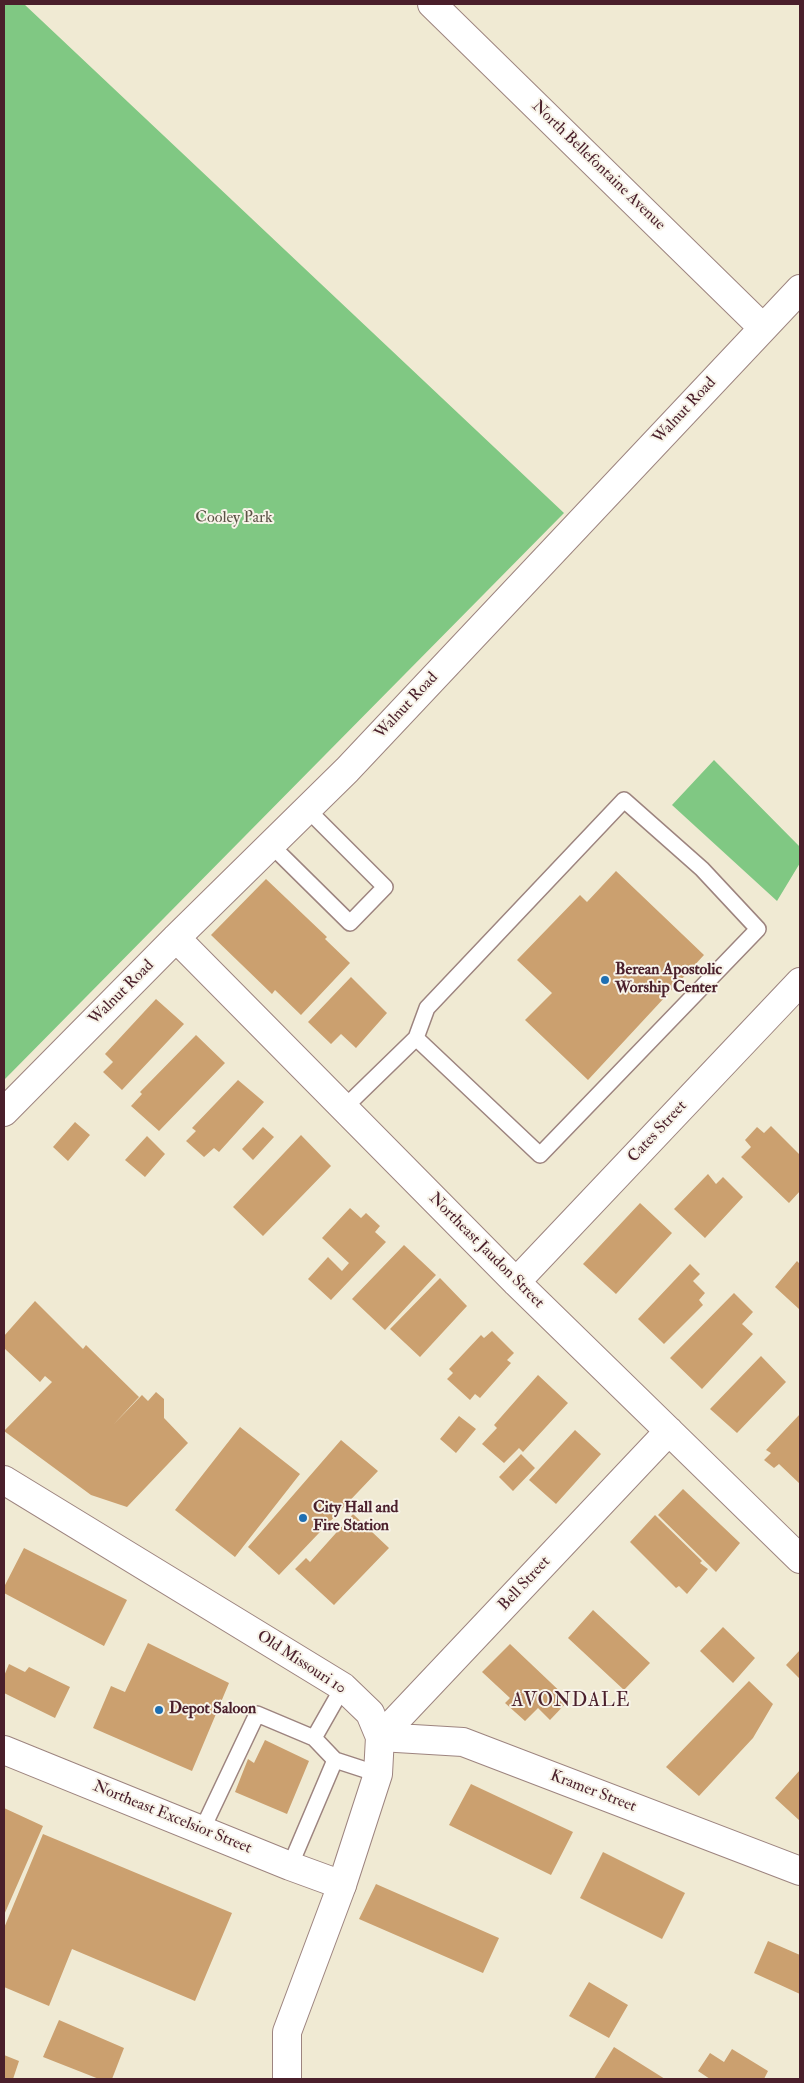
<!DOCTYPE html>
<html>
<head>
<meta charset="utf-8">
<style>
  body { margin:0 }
  #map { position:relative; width:804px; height:2083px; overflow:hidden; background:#f0ead3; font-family:"IM FELL Double Pica",serif }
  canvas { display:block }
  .frame { position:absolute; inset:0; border:5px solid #4a1f2b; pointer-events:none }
</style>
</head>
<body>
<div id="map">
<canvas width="804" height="2083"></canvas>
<div class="frame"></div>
</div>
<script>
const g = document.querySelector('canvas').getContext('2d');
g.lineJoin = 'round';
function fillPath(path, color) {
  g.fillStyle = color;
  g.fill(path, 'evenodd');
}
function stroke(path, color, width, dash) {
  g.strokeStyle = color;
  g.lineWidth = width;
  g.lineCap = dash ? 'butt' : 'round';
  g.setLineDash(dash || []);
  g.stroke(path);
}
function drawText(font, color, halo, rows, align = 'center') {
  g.font = font + ' "IM FELL Double Pica",serif';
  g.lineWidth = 4;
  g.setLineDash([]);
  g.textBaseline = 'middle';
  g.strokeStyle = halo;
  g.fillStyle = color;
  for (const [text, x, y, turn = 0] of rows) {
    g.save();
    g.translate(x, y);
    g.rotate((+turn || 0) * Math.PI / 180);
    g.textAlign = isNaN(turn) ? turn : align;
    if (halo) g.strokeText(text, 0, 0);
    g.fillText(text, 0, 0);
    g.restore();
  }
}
const green = new Path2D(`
  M4,4H24L564,513L4,1080Z
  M714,760L800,847V863L777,901L672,805Z`);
const building = new Path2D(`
  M616,871L704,955L588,1080L525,1020L552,993L517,960L580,895L587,902Z
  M266,879L327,937L325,939L350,963L301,1015L275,990L272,994L211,935Z
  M351,977L387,1013L356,1048L341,1034L331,1044L308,1022Z
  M156,999L184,1024L122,1090L103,1072L113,1062L105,1054Z
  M196,1035L225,1063L159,1131L131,1106L142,1094L140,1092Z
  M238,1080L264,1102L219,1152L214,1148L204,1157L186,1141L196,1131L192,1128Z
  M75,1122L90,1135L68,1161L53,1147Z
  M771,1126L800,1155V1191L789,1203L741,1157L751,1147L745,1140L757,1127L764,1133Z
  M263,1127L274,1137L253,1160L242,1149Z
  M301,1135L331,1166L263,1236L233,1207Z
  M147,1136L165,1154L145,1177L125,1160Z
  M708,1174L716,1184L723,1177L743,1197L705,1238L674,1209Z
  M640,1203L672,1233L616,1294L583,1264Z
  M350,1208L361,1218L366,1213L380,1226L375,1232L386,1242L331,1300L308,1279L328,1257L342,1271L349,1263L322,1238Z
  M404,1245L436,1275L385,1330L352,1299Z
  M797,1261L800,1264L799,1309L775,1287Z
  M690,1264L700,1274L693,1281L705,1293L699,1300L703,1305L664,1344L638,1319Z
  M440,1278L467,1306L420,1357L390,1329Z
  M734,1293L753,1312L742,1324L753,1334L702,1389L670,1358Z
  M35,1301L83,1349L86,1345L139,1397L113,1425L142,1395L148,1401L156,1392L164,1399V1418L188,1443L127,1507L91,1495L4,1431L52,1382L45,1376L40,1382L4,1348V1336Z
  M492,1331L514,1353L507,1360L511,1363L480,1398L475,1394L470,1400L447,1379L453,1373L449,1369L481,1335L484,1338Z
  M761,1356L786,1382L737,1433L710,1409Z
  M538,1375L568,1403L523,1452L519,1448L504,1463L482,1444L497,1428L494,1425Z
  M800,1414V1484L779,1464L774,1468L764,1460L771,1453L766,1450Z
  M459,1416L476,1429L456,1453L440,1439Z
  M240,1427L300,1474L235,1557L175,1510Z
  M575,1430L601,1454L556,1504L529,1480Z
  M341,1440L378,1471L279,1575L248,1547Z
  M521,1454L535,1468L513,1491L499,1477Z
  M683,1489L740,1543L716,1572L658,1515Z
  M353,1514L389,1548L334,1605L295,1569L306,1558L310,1562Z
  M655,1515L702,1561L700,1563L708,1569L687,1594L679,1586L676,1588L630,1542Z
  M24,1548L127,1600L104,1646L4,1593V1587Z
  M593,1610L650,1663L624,1690L568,1638Z
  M723,1627L755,1658L733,1683L700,1651Z
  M148,1643L229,1683L192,1771L93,1728L111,1686L125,1692Z
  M510,1644L569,1700L550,1720L538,1708L525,1721L505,1703L510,1698L482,1672Z
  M800,1650V1679L786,1665Z
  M9,1664L25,1672L29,1667L70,1687L55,1718L4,1693V1676Z
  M749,1681L773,1704L753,1738L699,1796L666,1767Z
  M265,1740L309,1761L287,1814L235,1792L248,1759L254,1763Z
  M800,1770V1821L775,1798Z
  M471,1784L573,1832L551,1875L449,1825Z
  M4,1808L43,1826L4,1915Z
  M43,1834L232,1913L195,2001L72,1949L49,2006L4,1987V1928Z
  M603,1852L685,1893L662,1939L580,1898Z
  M376,1884L499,1938L483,1973L359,1919Z
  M768,1941L800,1955L799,1978L800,1979V1994L754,1973Z
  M589,1982L628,2005L609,2038L569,2016Z
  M59,2020L124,2048L112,2079H99L43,2057Z
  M614,2047L665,2079H594Z
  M732,2049L768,2071L764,2079H710L698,2071L710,2053L724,2062Z
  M4,2055L19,2061L13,2079H4Z`);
const service = new Path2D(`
  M271,845L350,923L385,887L307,809
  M344,1108L416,1038L540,1155L758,929L702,869L624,800L427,1008L416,1038
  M335,1760L378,1774
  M202,1830L257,1714L314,1738L343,1687
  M290,1866L335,1760L314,1738`);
const minor = new Path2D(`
  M432,4L763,328
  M176,938L516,1282L800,1559
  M4,1112L176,938L347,770L800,289
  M516,1282L800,982
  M380,1737L463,1742L800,1871
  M380,1737L669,1431
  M4,1750L290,1866L342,1885`);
const tertiary = new Path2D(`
  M4,1480L343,1687L370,1713L380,1737L378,1774L342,1885L287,2032V2079`);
const markers = [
  [605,980,5,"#1f6fb2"],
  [303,1518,5,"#1f6fb2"],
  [159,1710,5,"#1f6fb2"]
];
const streetNames = [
  ["North Bellefontaine Avenue",598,166,44],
  ["Walnut Road",685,411,-47],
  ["Walnut Road",407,706,-47],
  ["Walnut Road",122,993,-45],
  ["Cates Street",658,1132,-47],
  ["Northeast Jaudon Street",486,1251,45],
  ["Bell Street",525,1584,-47],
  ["Old Missouri 10",301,1663,33],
  ["Kramer Street",593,1792,21],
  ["Northeast Excelsior Street",172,1818,22]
];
const parkNames = [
  ["Cooley Park",234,519]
];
const poiNames = [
  ["Berean Apostolic",615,971],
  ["Worship Center",615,989],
  ["City Hall and",313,1509],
  ["Fire Station",313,1527],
  ["Depot Saloon",169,1710]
];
const quarterNames = [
  ["AVONDALE",571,1702]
];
fillPath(green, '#80c883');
fillPath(building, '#cba06f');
stroke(service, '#9d847f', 18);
stroke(minor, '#9d847f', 30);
stroke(tertiary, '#9d847f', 30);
stroke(service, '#fff', 15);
stroke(minor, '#fff', 28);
stroke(tertiary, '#fff', 28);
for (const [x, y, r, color] of markers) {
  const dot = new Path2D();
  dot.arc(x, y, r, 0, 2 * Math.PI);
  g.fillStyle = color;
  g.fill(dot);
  stroke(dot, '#f7f3e8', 2);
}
drawText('16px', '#4a1f2b', '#f7f3e8', streetNames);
drawText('16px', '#5a5245', '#f7f3e8', parkNames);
drawText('bold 16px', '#4a1f2b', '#f7f3e8', poiNames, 'left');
g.letterSpacing = '1px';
drawText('19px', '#4a1f2b', '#f7f3e8', quarterNames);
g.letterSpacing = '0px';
</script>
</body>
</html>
